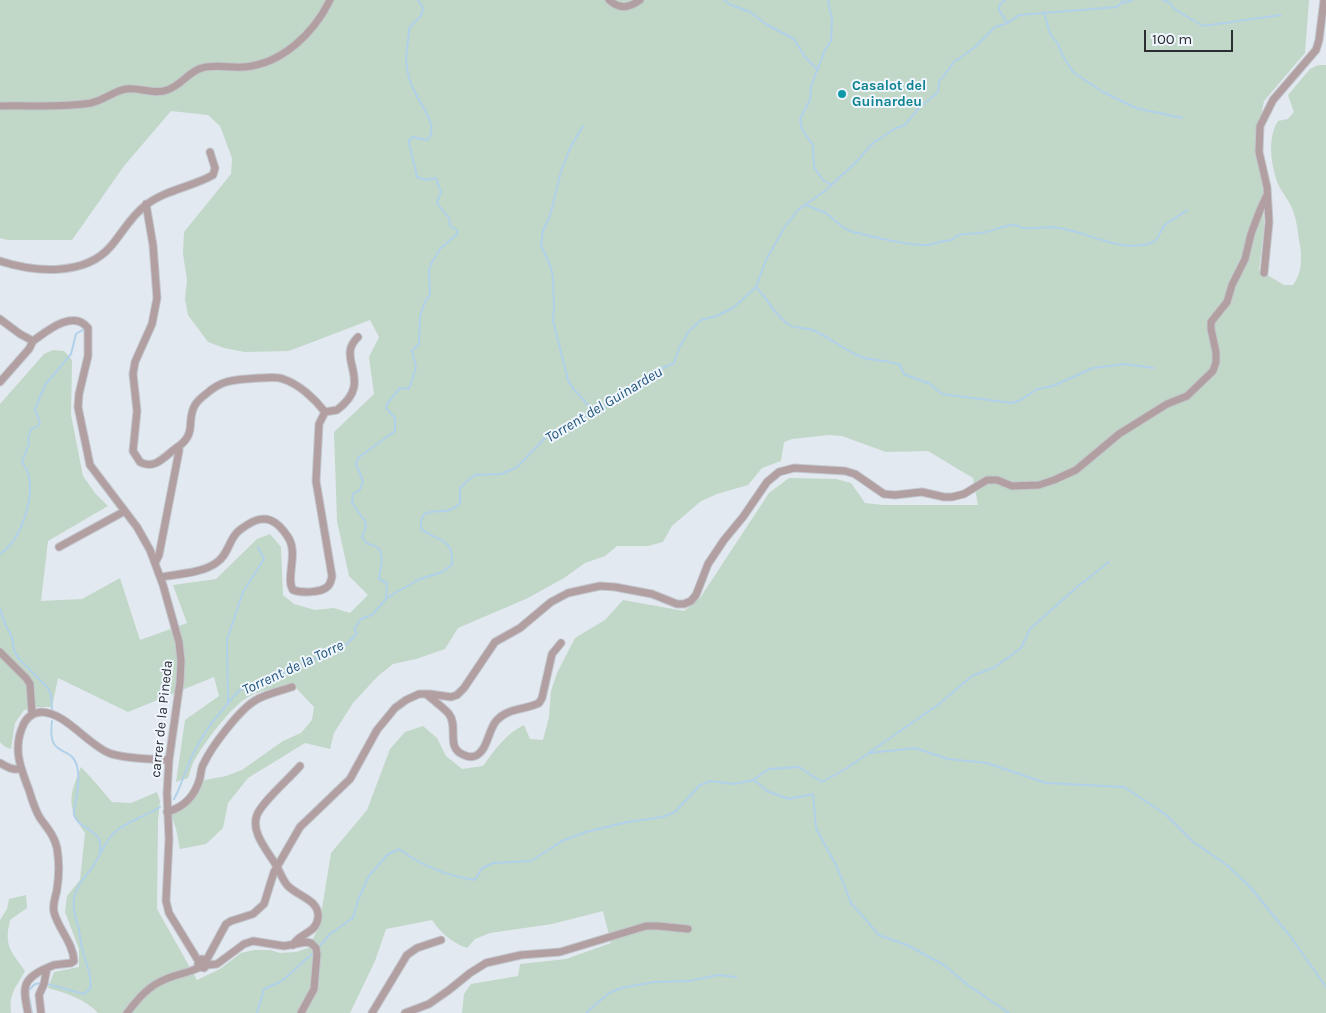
<!DOCTYPE html>
<html>
<head>
<meta charset="utf-8">
<style>
  body { margin:0 }
  #map { position:relative; width:1326px; height:1013px; overflow:hidden; background:#e3e9f0; font-family:Karla,sans-serif }
  canvas { display:block }
  .scale { position:absolute; left:1144px; top:30px; width:89px; height:22px; box-sizing:border-box; border:2px solid #2b2d30; border-top:0; padding-left:6px; font-size:15px; line-height:18px; white-space:nowrap; color:#2b2d30; -webkit-text-stroke:4px #f0f6fe; paint-order:stroke }
</style>
</head>
<body>
<div id="map">
<canvas width="1326" height="1013"></canvas>
<div class="scale">100 m</div>
</div>
<script>
const g = document.querySelector('canvas').getContext('2d');
g.lineJoin = 'round';
function fillPath(path, color) {
  g.fillStyle = color;
  g.fill(path, 'evenodd');
}
function stroke(path, color, width, dash) {
  g.strokeStyle = color;
  g.lineWidth = width;
  g.lineCap = dash ? 'butt' : 'round';
  g.setLineDash(dash || []);
  g.stroke(path);
}
function drawText(font, color, halo, rows, align = 'center') {
  g.font = font + ' Karla,sans-serif';
  g.lineWidth = 4;
  g.setLineDash([]);
  g.textBaseline = 'middle';
  g.strokeStyle = halo;
  g.fillStyle = color;
  for (const [text, x, y, turn = 0] of rows) {
    g.save();
    g.translate(x, y);
    g.rotate((+turn || 0) * Math.PI / 180);
    g.textAlign = isNaN(turn) ? turn : align;
    if (halo) g.strokeText(text, 0, 0);
    g.fillText(text, 0, 0);
    g.restore();
  }
}
const green = new Path2D(`
  M0,0H1309L1305,53L1264,101L1255,145L1263,191L1264,229L1259,270L1284,285H1293C1302,273 1302,259 1300,245C1297,232 1298,224 1293,211C1290,201 1282,193 1278,184C1271,165 1267,138 1278,121L1288,119L1294,112L1288,95L1310,69L1318,65H1326V1013H462L464,994L471,984L518,976L520,964L566,959L611,943L603,911L552,924L490,933L475,939L467,948C451,942 442,934 432,920L386,929L375,961L350,1013H98C85,999 66,993 48,988L54,972L79,967V949L65,912L67,896L80,880L85,833C66,806 69,796 81,767L94,781L112,802L131,803L157,792L160,801L158,820L157,909L197,980L220,969L241,953L254,950H270L280,953L296,952L308,948L319,927L331,853L367,810L390,749L405,732L423,726L437,738L446,756L462,769L483,766C495,750 505,734 524,725L530,739L543,740L549,717L551,691L557,673L575,638L605,620L623,600L684,611L700,598L769,493L789,478L836,479L851,483L865,503L883,505H978L973,478L928,451L886,452L842,436L829,435L792,439L784,442L781,461L762,468L748,485L717,494L701,501L672,526L663,542L648,546H617L605,556L585,563L564,578L528,598L458,628L445,649L416,659L393,664L378,676L353,703L334,733L330,749L305,743L248,778L228,803L223,828L206,844L180,849L176,829L171,814L179,811L195,797L197,786L205,780L226,776L242,770L283,741L301,733L312,720L314,707L294,686C278,687 258,690 245,699C230,708 201,747 193,763C191,768 190,773 188,778L176,782L185,720L219,696L214,677L128,712L58,678L52,707H39L24,710L15,723L11,749L5,747L0,742V404L44,354L53,350L64,351L72,360L71,415L83,476L95,493L108,506L48,541L41,601L82,599L120,578L140,640L187,623L173,585L216,579L257,539L270,534L281,547L283,595L294,604L315,610L334,608L350,613L368,595L349,576L337,521L334,432L374,394L369,357L379,337L370,320L289,351L245,352L224,348L208,342L188,315L185,299L187,280L183,254L184,232L231,174L232,158L220,126L208,115L171,111L124,166L72,240H8L0,238Z
  M26,895L27,908L10,920C4,946 10,950 25,971C16,988 9,992 11,1013H0V920L7,909L9,899Z`);
const stream = new Path2D(`
  M724,0L731,5L750,12L766,24L794,39L805,57L818,70
  M828,0L832,20L831,41L825,50L811,86L810,100L800,119L802,129L813,145L814,167L823,180L830,184
  M1005,0L1000,4L999,10L1007,22
  M1163,0L1170,3L1174,9L1203,26L1281,15
  M1124,3L1133,0
  M1044,12L1050,34L1058,44L1063,56L1073,72L1103,92L1136,108L1182,118
  M583,126L571,146L561,171L550,216L543,231L541,245L550,265L553,277L554,307L553,321L568,380C574,393 586,400 593,412
  M806,205L826,213L844,228L853,232C876,237 902,245 925,245C935,245 942,240 952,240C958,232 971,234 980,233C991,232 1003,225 1014,225C1018,225 1021,228 1024,228C1033,229 1042,227 1051,227C1085,229 1113,252 1148,244C1160,241 1158,233 1165,225C1171,220 1181,215 1187,210
  M756,287C768,299 774,315 789,325C796,329 807,327 815,331C830,338 843,349 859,356C872,362 887,359 900,365L904,374L930,384L942,394L1012,403L1021,400L1037,389L1053,386L1093,368L1126,364L1154,368
  M0,554C21,541 35,497 28,473C27,469 24,466 22,462L29,444L28,438L31,429C46,424 38,420 35,409L45,385L71,354L76,334L84,329
  M386,599L387,583L379,579C380,571 385,554 378,548C372,543 368,547 362,537L366,526L365,521L352,503L353,494L360,490L363,481L356,464L359,457L395,431V418L386,408L387,404L400,388L409,389L416,367L412,351L419,344L420,316L425,302L430,294L429,270L431,264L440,249L457,234V230L450,226L449,218L437,203L441,192L436,178L425,180L417,177L409,143V140L413,137L427,140C440,128 421,106 416,94C412,87 408,76 407,68C404,56 409,42 409,29C414,19 431,15 418,0
  M0,609L5,624L12,637L14,650L18,658L48,688L51,695L52,710
  M228,704L227,640L243,592L264,559L258,547
  M52,721C47,761 71,743 77,766C80,777 78,789 76,800C76,804 73,811 74,815C77,826 94,829 99,839C101,843 100,849 100,854
  M870,752L939,704L972,676L995,667L1021,648L1030,629L1077,587L1109,562
  M754,780L767,791L789,799L813,794L816,828L837,867L851,903L879,935L907,945L944,965L969,986L1009,1013
  M174,799L178,791L191,758L200,741L210,725L238,691L248,686L260,685L308,661L336,651L347,644L357,633L354,629L361,619L372,615L386,599L395,593L420,579L442,572L452,565C454,537 437,541 421,529V521L424,514C438,508 448,516 460,503V488L466,482L475,475L501,474L516,468L548,435L611,403L661,369L674,363L680,346L689,331L701,320L717,316L733,308L756,287L766,260L784,228L798,210L826,190L856,162L873,143L896,128L905,125L918,109L938,92L939,82L954,62L974,48L995,27L1008,23L1019,15L1117,7L1124,0
  M319,947L330,934L353,918L358,900L369,876L387,855L399,849C422,866 447,876 475,880L482,868L493,863L531,861L562,841L586,832L627,822L663,817L675,812L700,785L711,781L734,784L753,780L769,769L799,767L822,782L847,768L869,753L915,748L948,759L987,763L1046,783L1124,787L1165,814L1192,841L1228,866L1251,888L1290,936L1326,987
  M47,984L84,994L90,989C92,976 87,967 84,955C81,947 80,938 79,929C76,920 72,908 74,899C76,884 88,875 95,863C102,852 106,839 116,831C130,820 146,816 160,807
  M32,1013L28,991L35,984L42,983
  M257,1013L264,989L282,981L315,951
  M586,1013L609,993L621,988L654,982L689,981L718,975L736,977`);
const minor = new Path2D(`
  M609,0C620,10 629,8 640,0
  M0,106C30,105 61,108 91,103C104,100 114,91 126,89C140,87 154,95 167,90C181,86 189,71 202,68C215,64 231,68 244,67C282,64 314,33 330,0
  M146,204L153,245L157,298L152,324L135,362L133,374L137,411L133,451L140,462C156,471 166,454 179,446
  M0,261C34,272 85,277 111,246C123,232 131,216 146,205C165,190 192,187 213,175L215,168L210,152
  M1264,273L1269,222L1267,187L1259,152L1260,126L1273,100L1316,50L1319,40L1324,0
  M0,319L20,334L33,341C47,331 73,309 88,328V356L79,394L78,407L90,465L137,527L150,550L163,585L179,642L181,661L180,682L169,760L167,793L169,839L166,901L169,913L199,962
  M0,382L29,349L33,341
  M325,412L337,410C376,381 334,359 358,337
  M59,547L125,511
  M156,561L159,555L179,451V446C197,433 186,420 195,405C198,400 202,397 206,394C224,378 237,380 260,378C267,378 276,376 283,379C299,384 315,399 325,412
  M161,577C178,574 202,573 216,563C227,556 228,544 235,535C238,530 243,528 247,525C265,513 277,520 288,537C299,554 285,578 293,590C301,593 320,593 327,587C331,584 331,580 332,576L316,481L319,424L325,412
  M0,652L26,678L30,684L32,714
  M426,694C432,699 445,709 449,714C459,727 445,748 464,755C468,757 472,757 475,756C488,751 488,729 497,720C508,708 525,710 539,703L542,698L552,654L561,643
  M0,763C6,766 14,772 20,768
  M167,812C185,807 195,796 200,778C201,773 201,767 204,763C212,746 240,709 256,700C266,694 280,691 292,687
  M293,945C299,933 316,934 318,918C320,900 299,897 288,886C283,881 281,874 277,867C269,852 250,833 257,815C262,802 290,778 300,766
  M206,961L202,959L198,964L200,967L204,968L206,966V961L226,924L231,921L253,914L264,904L274,872L300,827L350,779L377,730L395,708L406,700L419,694H430L451,697L457,695L464,688L495,642L520,628L551,602L568,593L600,586L615,587L652,594L677,604H684L691,601L696,595L708,564L724,540L743,517L767,482L779,472L794,468L845,471L855,474L884,494L895,495L922,492L944,497H952L964,494L987,480H997L1012,486L1039,485L1054,480L1076,470L1119,434L1167,404L1187,396L1213,371L1216,362V352L1211,329V322L1227,302L1232,285L1245,259L1251,234L1260,210L1267,195
  M207,965L217,964L244,944L253,941L284,946L306,942L311,943L316,948L317,954L314,989L301,1013
  M28,1013C23,988 21,979 47,968
  M41,1013L39,995L44,984L47,968L54,965L71,963L74,961C73,942 58,929 54,912C52,904 56,897 57,889C59,877 59,860 57,848C54,835 47,828 40,818C35,810 32,800 29,790C21,769 13,750 22,728C25,719 31,713 41,712C65,712 87,744 109,753C123,759 153,759 169,760
  M127,1013C138,999 148,986 166,979C177,974 189,973 200,967
  M372,1013L407,955L417,948L441,940
  M405,1013L429,1004L449,990L470,973L486,963L521,955L560,952L646,926H658L688,929`);
const markers = [
  [842,94,5,"#0f9aa8"]
];
const cultureNames = [
  ["Casalot del",852,86],
  ["Guinardeu",852,102]
];
const streetNames = [
  ["carrer de la Pineda",162,719,-84]
];
const waterNames = [
  ["Torrent del Guinardeu",604,405,-31],
  ["Torrent de la Torre",293,668,-25]
];
fillPath(green, '#c1d7c7');
stroke(stream, '#b1d1ea', 2);
stroke(minor, '#c2c7cd', 9);
stroke(minor, '#b29fa1', 7);
for (const [x, y, r, color] of markers) {
  const dot = new Path2D();
  dot.arc(x, y, r, 0, 2 * Math.PI);
  g.fillStyle = color;
  g.fill(dot);
  stroke(dot, '#f0f6fe', 2);
}
drawText('bold 14px', '#0d838f', '#f0f6fe', cultureNames, 'left');
drawText('14px', '#2b2d30', '#f0f6fe', streetNames);
drawText('italic 15px', '#225578', '#f0f6fe', waterNames);
</script>
</body>
</html>
